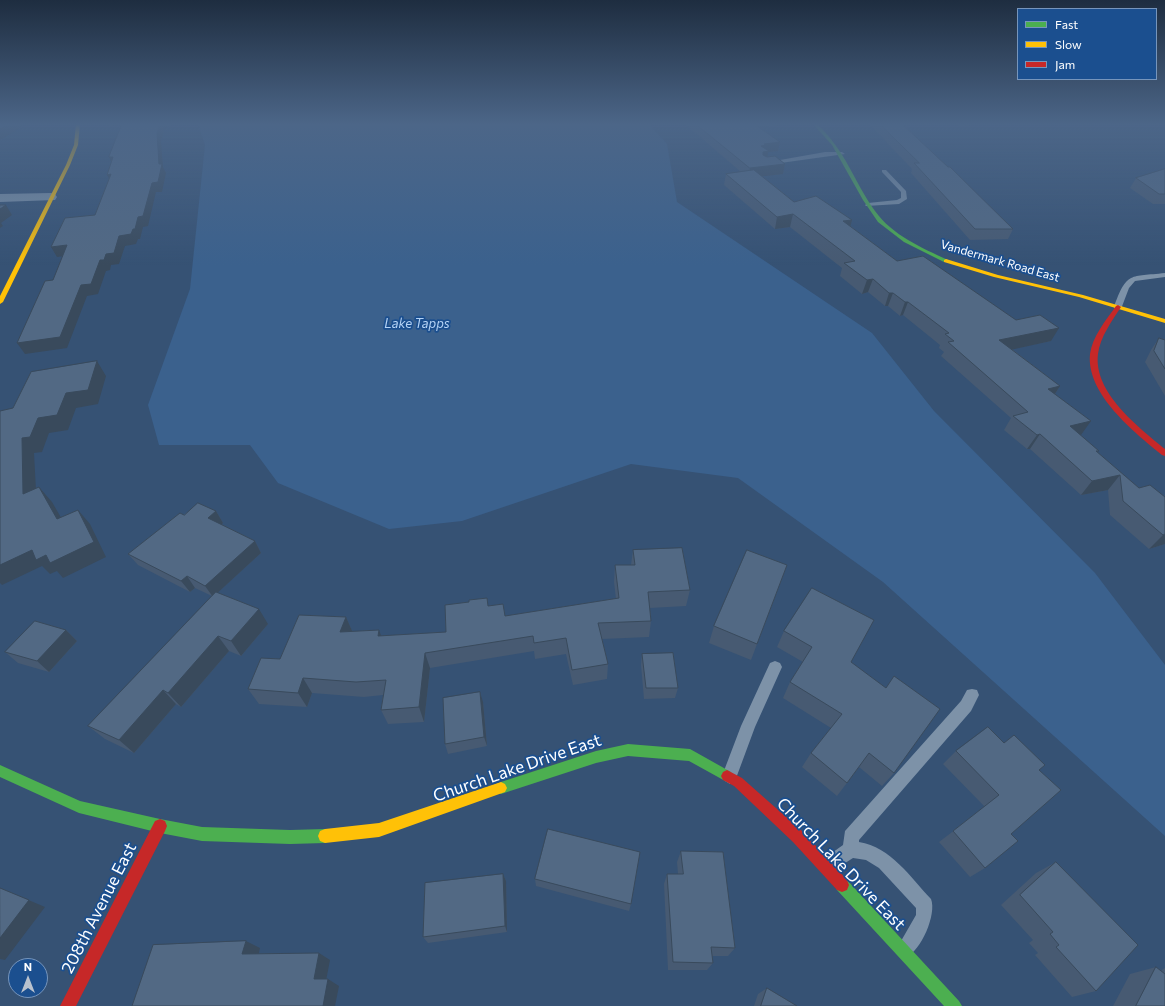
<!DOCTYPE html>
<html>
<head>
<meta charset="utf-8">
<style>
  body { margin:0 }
  #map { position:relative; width:1165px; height:1006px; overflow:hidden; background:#365274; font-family:Commissioner,sans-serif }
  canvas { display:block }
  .legend { position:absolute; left:1017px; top:8px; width:140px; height:72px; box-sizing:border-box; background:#1b4f8f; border:1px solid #7695bc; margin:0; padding:5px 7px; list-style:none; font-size:12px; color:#fff }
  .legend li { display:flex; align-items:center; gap:8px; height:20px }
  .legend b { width:20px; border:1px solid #7695bc }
  .north { position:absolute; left:8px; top:958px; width:40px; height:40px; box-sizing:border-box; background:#1b4f8f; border:1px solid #7695bc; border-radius:50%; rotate:0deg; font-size:11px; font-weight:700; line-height:16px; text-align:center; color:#fff }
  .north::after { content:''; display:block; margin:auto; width:14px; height:18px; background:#b9c2ce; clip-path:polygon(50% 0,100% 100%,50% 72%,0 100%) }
</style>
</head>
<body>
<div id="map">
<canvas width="1165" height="1006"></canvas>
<ul class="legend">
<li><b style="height:5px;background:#4caf50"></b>Fast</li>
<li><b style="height:5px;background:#ffc107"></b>Slow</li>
<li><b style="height:5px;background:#c62828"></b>Jam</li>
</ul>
<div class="north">N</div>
</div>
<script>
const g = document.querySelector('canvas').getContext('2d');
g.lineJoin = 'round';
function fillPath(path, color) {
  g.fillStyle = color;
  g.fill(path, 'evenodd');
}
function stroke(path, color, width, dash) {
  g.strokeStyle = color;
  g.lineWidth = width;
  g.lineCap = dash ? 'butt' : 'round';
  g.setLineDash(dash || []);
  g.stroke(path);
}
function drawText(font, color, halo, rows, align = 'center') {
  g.font = font + ' Commissioner,sans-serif';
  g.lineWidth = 3.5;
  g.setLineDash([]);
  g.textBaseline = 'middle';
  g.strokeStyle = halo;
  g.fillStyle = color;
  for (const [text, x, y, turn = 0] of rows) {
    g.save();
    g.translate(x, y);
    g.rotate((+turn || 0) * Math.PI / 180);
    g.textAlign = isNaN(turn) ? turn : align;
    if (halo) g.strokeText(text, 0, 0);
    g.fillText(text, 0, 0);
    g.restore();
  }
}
const water = new Path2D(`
  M198,124H649L667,144L677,202L872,333L934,411L1095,573L1165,665V836L883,582L738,478L631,464L462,521L389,529L278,483L250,445H159L148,405L190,289L205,145Z`);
const lane = new Path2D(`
  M825,152H842L845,154L766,165L763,163Z
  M882,170H886L906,191L907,199L899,204L866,206L865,205L868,203L897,200L901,198V192L882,172Z
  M1165,273V277L1135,281L1129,288L1121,309H1115L1114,307C1127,271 1130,277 1165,273Z
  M775,661L780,663L782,667L755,727L735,781L730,784L725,781L722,776L741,726L770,663Z
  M972,689L977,690L979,695L971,711L859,840V842C891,847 910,877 931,899C937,914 921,951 906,957L900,954L897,948L916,915V908L879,868L866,860L853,858L828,874L822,872L820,866L822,860L843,845L845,831L961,701L967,690Z`);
const street = new Path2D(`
  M51,193L55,194L57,197L55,200L0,202V194Z`);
const fast = new Path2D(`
  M813,124H817C846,151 853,180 875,211C892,235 922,248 948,260V262H944L904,242L878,222L863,200L832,145Z
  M628,744L690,749L731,772L733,776L731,780L727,782L689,761L628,756L596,763L501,794L497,792L495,788L497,784L501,782L596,751Z
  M0,765L80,801L160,819L202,827L290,830L325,829L330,831L332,836L330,841L325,843L290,844L202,841L160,833L79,813L0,777Z
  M842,878L847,880L959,1001L962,1006H944L837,890L835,885L837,880Z`);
const slow = new Path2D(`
  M76,124H80L78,145L70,165L3,302L0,304V296L66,165L74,145Z
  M946,259L998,275L1083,295L1165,319V323L1079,297L994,277L944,262V260Z
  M501,782L505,784L507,788L505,792L379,837L325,843L320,841L318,836L320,831L325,829L379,823Z`);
const jam = new Path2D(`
  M1118,305L1121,307C1112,321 1100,337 1098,354C1093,392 1138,427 1165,449V456L1162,455C1134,432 1086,394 1090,354C1092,337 1106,320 1116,306Z
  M727,770L742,778L803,832L847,880L849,885L847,890L842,892L837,890L793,842L734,786L723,780L721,776L723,772Z
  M160,819L165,821L167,826L165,831L76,1006H60L155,821Z`);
const wall = new Path2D(`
  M685,124H790L759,127L780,142L778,151L768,152L767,157L785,164L783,174L762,176L794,202L852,220L850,226L897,261L1016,320L1051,341L1012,349L1060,386L1055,394L1080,435L1097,453L1139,488L1165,497V544L1149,549L1110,515L1108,490L1081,495L1030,449H1027L1004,430L1011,418L941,356L944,352L939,348L940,345L903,315L900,316L888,306H885L868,292L862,294L840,276L842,268L790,227L775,229L724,185L726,174L741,172Z
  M870,124H902L1013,229L1008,239L970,240L911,173L912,169L870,125Z
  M956,124H981L960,126Z
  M1165,169V204H1153L1130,188L1136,178Z
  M1159,338L1165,340V396L1145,362L1151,350Z
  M216,511L223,523L221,524L255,541L261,553L217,593L268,624L241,656L229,651L181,707L176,704L134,753L105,739L88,726L212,596L195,588L190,592L138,565L128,554L184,515Z
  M633,550L690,590L686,606L650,608L651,621L649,637L602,639L608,664L607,679L573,685L566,654L535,659L534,651L430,668L424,722L388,724L381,710L383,695L364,697L312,693L307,707L259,704L248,689L280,659L346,617L352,631L381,636L446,632L469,602L488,606L505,616L616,599L614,582L615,565H631Z
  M787,565L751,660L709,643L714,626Z
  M66,630L77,641L49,672L18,663L5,652Z
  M784,631L851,662L894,773L882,786L859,767L837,796L802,767L811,753L831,728L783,698L790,682L803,662L777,647Z
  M642,654L678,688L675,698L644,699L641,665Z
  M483,702L487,746L448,754L445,744Z
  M1004,743L1039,770L1011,834L985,868L970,877L939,842L985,807L943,764L956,751Z
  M681,851L735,948L728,956H712L713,963L707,970H668L664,884L667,874H678L677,862Z
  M1056,862L1096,991L1072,997L1035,955L1038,953L1029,943L1033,940L1001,905L1036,873Z
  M503,874L506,881L507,932L428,943L423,937Z
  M535,879L631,904L629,911L536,886Z
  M1156,967L1161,971L1163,969L1165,968V1006H1113L1130,974Z
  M767,988L797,1006H754L758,994Z`);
const shadedWall = new Path2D(`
  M9,124H22H21L22,127L0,140V129Z
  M108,124H126L109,126Z
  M160,124H170V127L164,128L161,142L163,167L166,173L162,192H156L148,226L143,227L140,239H138L136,244L125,246L119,264L111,265L110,270L106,271L98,294L87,296L67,348L25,354L17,343L81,285L100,260L106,254L119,236L133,229L138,217L159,164L157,133Z
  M748,124H790L747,128Z
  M961,124H981L960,126Z
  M780,142L778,151L768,152L767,161L763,155L761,146L764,144Z
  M109,157H113V166Z
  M785,164L783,174L748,178L750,168Z
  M111,174L112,184L107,175Z
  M6,205L12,215L1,223L3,226L0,228V209Z
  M793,214L790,227L775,229L777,217Z
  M852,220L849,232L843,221Z
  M67,245L73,255L57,257L51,247Z
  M873,279L868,292L862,294L867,280Z
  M889,293H893L888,306H885Z
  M905,302H908L903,315L900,316Z
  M1059,328L1051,341L992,354L999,340Z
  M97,361L106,376L98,404L76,408L68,430L49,433L42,452L34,453L37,509L23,494L22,438L38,418L66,393Z
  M1060,386L1051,400L1048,389Z
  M1091,421L1081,435L1060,441L1070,426Z
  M1040,434L1030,449H1027L1037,435Z
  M1120,475L1108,490L1081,495L1092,481Z
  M39,487L52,502L70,533L57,519Z
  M78,510L90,524L106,557L63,578L57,571L50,574L42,566L2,585L0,583V565Z
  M216,511L223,523L215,530L208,518Z
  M1165,534V544L1149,549L1163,535Z
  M255,541L261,553L213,597L205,586Z
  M187,576L195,588L190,592L181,581Z
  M259,609L268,624L241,656L231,641Z
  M346,617L353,633L340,632Z
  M66,630L77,641L49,672L37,661Z
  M379,630L385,646L378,636Z
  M218,636L229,651L181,707L168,693Z
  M425,653L430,668L424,722L419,707Z
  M303,678L312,693L307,707L298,693Z
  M163,690L176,704L134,753L119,740Z
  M480,692L483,702L487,746L484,737Z
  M503,874L506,881L507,932L505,926Z
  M0,888L45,907L5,960L0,959Z
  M246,941L260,948L257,961L242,954Z
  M319,953L330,960L325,986L314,979Z
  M328,979L339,986L335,1006H323Z`);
const building = new Path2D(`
  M0,124H9L0,129Z
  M122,124H160L157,133L159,164H162L158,182L152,183L143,216L138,217L135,229H133L131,234L119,236L114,253L106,254L104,260H100L91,284L81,285L60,337L17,343L45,281L53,280L67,245L51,247L65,218L95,215L111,174L107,175L113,157H109Z
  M696,124H754L780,142L764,144L766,145L761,146L769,151L763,152V155L767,157L775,156L785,164L750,168Z
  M880,124H902L948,167H950L1013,229H975L914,163H919Z
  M1165,169V194H1159L1136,178Z
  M754,170L794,202L816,196L852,220L843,221L897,261L923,256L1016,320L1040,315L1059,328L999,340L1060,386L1048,389L1091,421L1070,426L1099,451H1096L1139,488L1150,485L1165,497V534L1163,535L1123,501L1120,475L1092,481L1040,434L1037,435L1013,416L1028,412L948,342L954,341L945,334L949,333L908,302H905L893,293H889L873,279L867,280L844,263L855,261L793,214L777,217L726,174Z
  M0,205H6L0,209Z
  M1159,338L1165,340V369L1154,351Z
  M97,361L88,390L66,393L57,415L38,418L30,437L22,438L23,494L39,487L57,519L78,510L94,542L50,563L46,555L36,560L32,550L0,565V411L13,408L31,372Z
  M198,503L216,511L208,518L255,541L205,586L187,576L181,581L128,554L180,513L184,515Z
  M682,548L690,590L648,592L651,621L598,623L608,664L572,670L566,638L534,643L533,636L425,653L419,707L381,710L386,680L356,682L303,678L298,693L248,689L261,658L280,659L299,615L346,617L340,632L379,630L378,636L446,632L445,605L469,602V600L487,598L488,606L503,604L505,616L619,598L615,565H635L633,550Z
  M747,550L787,565L757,644L714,626Z
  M812,588L874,620L851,662L886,688L894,676L940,709L894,773L869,753L847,783L811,753L842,714L790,682L812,647L784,631Z
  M216,592L259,609L231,641L218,636L168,693L163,690L119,740L88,726Z
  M35,621L66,630L37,661L5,652Z
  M673,653L678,688H646L642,654Z
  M480,692L484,737L445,744L443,698Z
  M988,727L1004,743L1014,735L1045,765L1039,770L1061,790L1011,834L1018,841L985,868L953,831L999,795L956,751Z
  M548,829L640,852L631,904L535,879Z
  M681,851L723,852L735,948L711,947L713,963L673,962L667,874H683Z
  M1056,862L1138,945L1096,991L1056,947L1059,945L1050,934L1053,932L1020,895Z
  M503,874L505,926L423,937L425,883Z
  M0,888L29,900L0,938Z
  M246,941L242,954L319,953L314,979H328L323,1006H132L153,945Z
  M1156,967L1165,974V1006H1136Z
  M767,988L797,1006H761Z`);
const farStreetnames = [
  ["Vandermark Road East",1000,261,16]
];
const farWaternames = [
  ["Lake Tapps",417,324]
];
const nearStreetnames = [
  ["Church Lake Drive East",517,768,-19],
  ["Church Lake Drive East",841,864,46],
  ["208th Avenue East",99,908,-63]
];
fillPath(water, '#3b618d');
fillPath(lane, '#7d92a8');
fillPath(street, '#7d92a8');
fillPath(fast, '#4caf50');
fillPath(slow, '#ffc107');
fillPath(jam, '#c62828');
fillPath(wall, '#475a72');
fillPath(shadedWall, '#394a5c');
fillPath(building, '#526984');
stroke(building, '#394a5c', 1);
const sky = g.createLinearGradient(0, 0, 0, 265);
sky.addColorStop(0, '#1e2d40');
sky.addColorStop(0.47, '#4c6688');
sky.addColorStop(1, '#4c668800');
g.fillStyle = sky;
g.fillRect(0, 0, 1165, 265);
drawText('12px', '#fff', '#1b4f8f', farStreetnames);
drawText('italic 13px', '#b5d3f5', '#1b4f8f', farWaternames);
drawText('17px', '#fff', '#1b4f8f', nearStreetnames);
</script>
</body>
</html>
